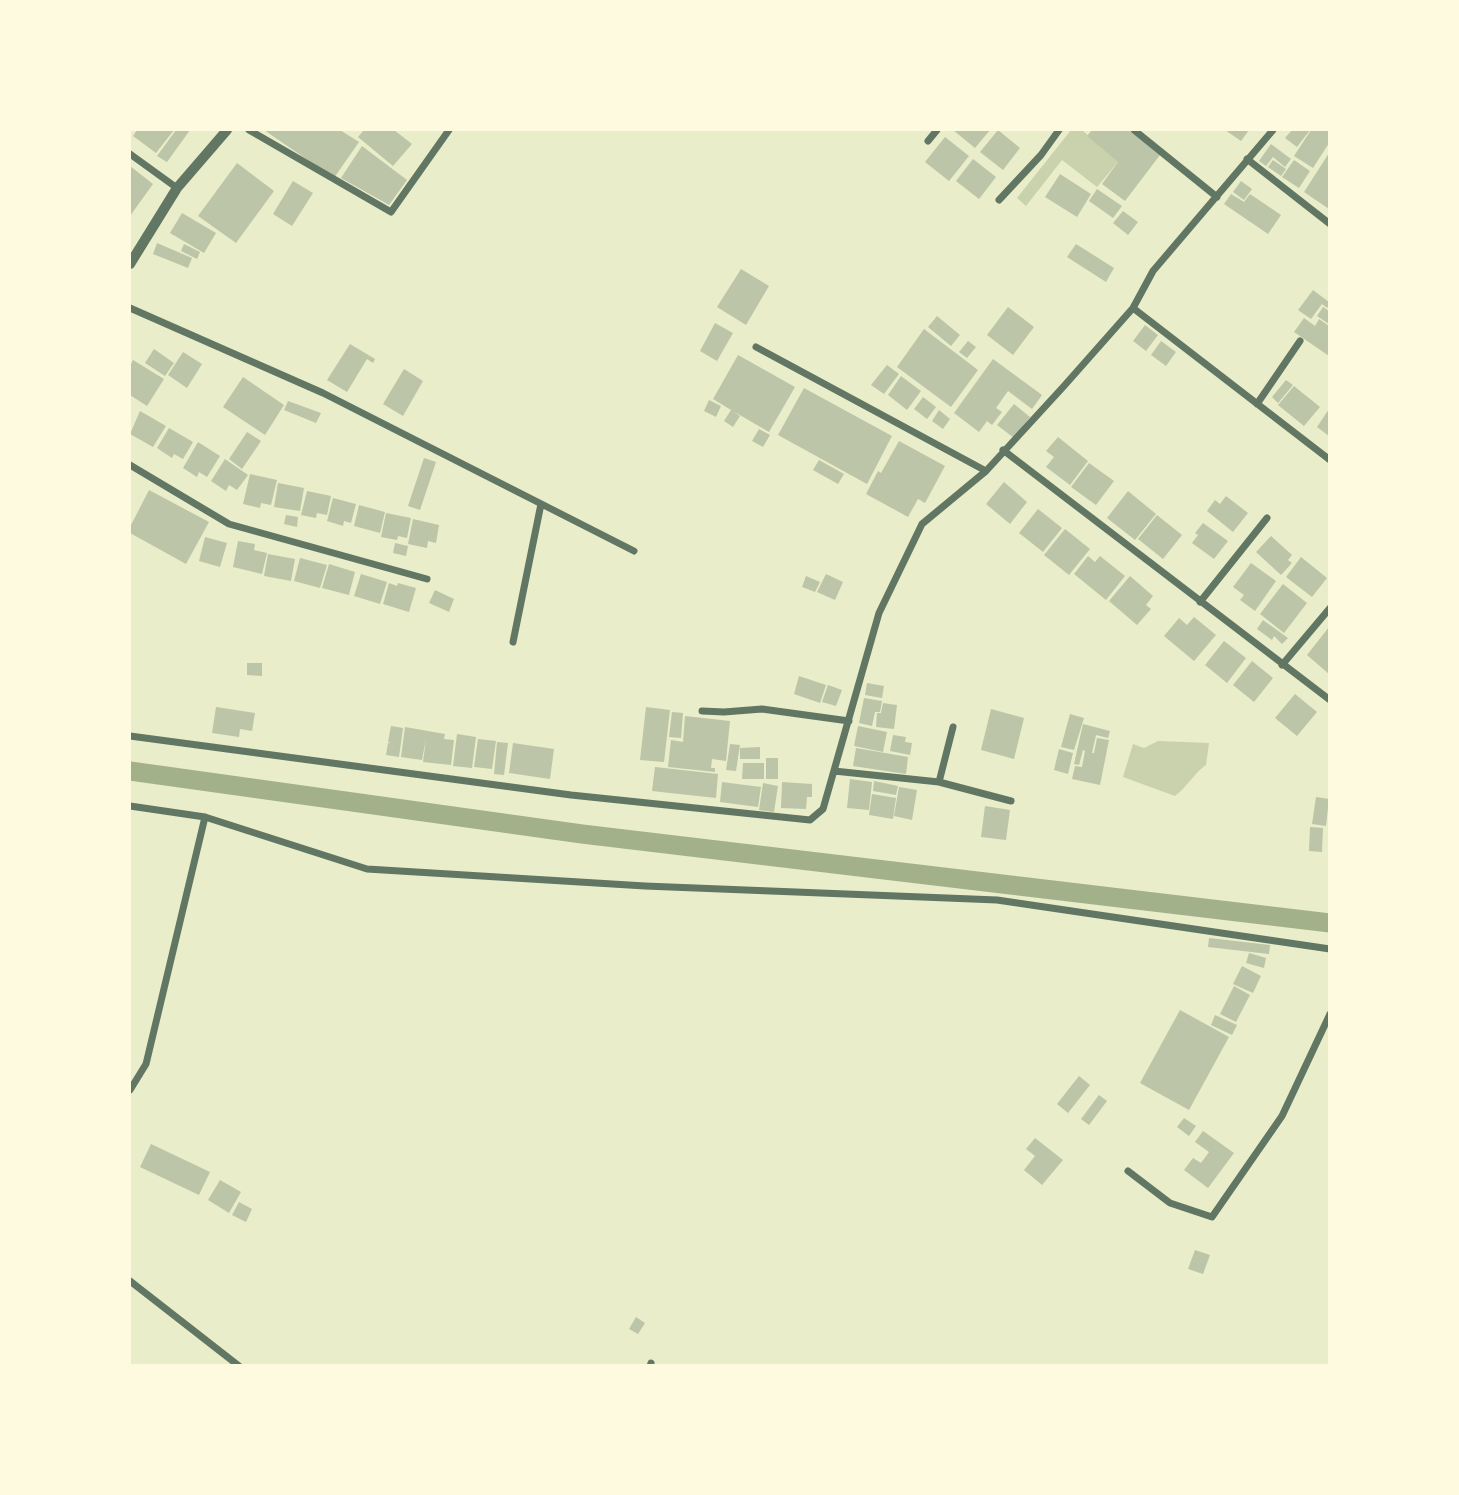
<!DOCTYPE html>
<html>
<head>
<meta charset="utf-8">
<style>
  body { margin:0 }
  #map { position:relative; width:1459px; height:1495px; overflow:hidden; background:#e9edc9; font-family:"DM Sans",sans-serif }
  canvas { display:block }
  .frame { position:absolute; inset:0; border:131px solid #fefae0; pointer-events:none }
</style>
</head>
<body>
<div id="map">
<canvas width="1459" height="1495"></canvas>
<div class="frame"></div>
</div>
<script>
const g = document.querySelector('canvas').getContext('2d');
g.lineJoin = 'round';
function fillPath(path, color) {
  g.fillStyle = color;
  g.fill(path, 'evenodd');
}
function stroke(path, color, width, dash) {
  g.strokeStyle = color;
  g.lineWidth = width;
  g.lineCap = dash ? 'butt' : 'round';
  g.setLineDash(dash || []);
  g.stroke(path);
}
const green = new Path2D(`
  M1071,130H1082L1118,162L1097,187L1062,160L1026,206L1017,198Z
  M1158,741L1209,743L1206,765C1193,774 1188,786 1175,796L1123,777L1133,744L1144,748Z`);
const canal = new Path2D(`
  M130,771L582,834L1330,923`);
const building = new Path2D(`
  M137,130H174L156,153L133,136Z
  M176,130H190L167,162L157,156Z
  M264,130H340L359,142L334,178Z
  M364,130H394L412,144L393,166L358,137Z
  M953,130H990L975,148Z
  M998,130L1020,148L1003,170L980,152Z
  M1092,130H1128L1160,155L1125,201L1102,184L1118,162L1087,136Z
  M1225,130H1249L1241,141Z
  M1292,130H1310L1297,147L1285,138Z
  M1311,130H1329V143L1313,168L1294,156Z
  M945,137L969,156L949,181L925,162Z
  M1271,144L1291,159L1285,167L1273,157L1266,166L1259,161Z
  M362,146L407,180L389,205L341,178Z
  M1329,153V209L1304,192Z
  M973,159L996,177L979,199L956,181Z
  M1273,160L1286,169L1281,176L1268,167Z
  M1294,160L1310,171L1299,188L1282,177Z
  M237,163L274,191L236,243L198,216Z
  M130,166L153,184L130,216Z
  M1060,174L1091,194L1077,217L1045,197Z
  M293,181L313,193L292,226L273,214Z
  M1241,181L1252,189L1244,200L1233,192Z
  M1097,189L1122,206L1113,218L1089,201Z
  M1231,194L1244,202L1250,194L1281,215L1268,234L1224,204Z
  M1123,211L1138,222L1128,235L1113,223Z
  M182,213L216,233L204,253L170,233Z
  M157,243L192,258L188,268L153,254Z
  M184,244L200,252L197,259L181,251Z
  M1076,244L1114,268L1106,282L1067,257Z
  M741,269L769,286L746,325L717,307Z
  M1313,290L1329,302V305L1327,308L1322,304L1311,319L1298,310Z
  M1008,307L1034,327L1013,355L987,335Z
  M1323,307L1329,311V324L1317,316Z
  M937,316L960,335L951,346L928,327Z
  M1304,318L1315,326L1319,319L1329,326V356L1294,332Z
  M715,323L733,333L717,361L700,351Z
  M1145,325L1158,335L1146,351L1133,341Z
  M924,329L978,370L951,407L897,367Z
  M968,341L976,347L967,358L959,352Z
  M1161,341L1176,352L1166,366L1151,355Z
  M350,344L375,359L373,363L367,359L347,392L327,380Z
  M154,349L174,363L165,376L145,363Z
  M183,352L202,364L187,388L168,375Z
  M738,355L795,387L769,432L733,411L740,416L733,427L724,421L731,410L713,399Z
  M993,359L1042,395L1032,409L1008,391L996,408L1002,412L992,425L987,421L979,432L954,413Z
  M133,360L164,379L147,406L130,395V366Z
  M887,365L899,374L884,394L871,385Z
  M404,369L423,381L403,416L383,404Z
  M901,376L921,391L907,410L888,395Z
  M243,377L284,405L265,435L223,407Z
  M1286,380L1293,385L1278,403L1272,397Z
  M1294,386L1320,407L1304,426L1278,405Z
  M804,388L892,436L867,484L778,435Z
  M923,397L936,407L927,419L914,409Z
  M709,400L721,406L716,417L704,411Z
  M288,401L321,413L316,423L284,410Z
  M1014,404L1030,417L1014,438L997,425Z
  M1329,409V436L1317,427Z
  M939,410L950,419L943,429L932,421Z
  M140,411L166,426L153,447L130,434Z
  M169,428L193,442L183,459L174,454L172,458L157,448Z
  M759,429L770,435L763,447L752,441Z
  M247,432L261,441L242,469L229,459Z
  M1058,437L1088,461L1070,485L1046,467L1054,457L1046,451Z
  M899,441L945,466L925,503L918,499L908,517L866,494L878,471L881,473Z
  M198,442L220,456L207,477L199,472L197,477L183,468Z
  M424,458L436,462L420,510L408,506Z
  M225,459L248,475L237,490L229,485L226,491L211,481Z
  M819,460L844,474L838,484L813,470Z
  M1089,463L1114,481L1096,505L1071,487Z
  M250,474L277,480L271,505L261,503L260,508L243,504Z
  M1004,482L1027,502L1010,524L986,504Z
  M278,483L304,488L300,511L274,507Z
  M149,490L209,522L186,564L130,533V527Z
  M307,491L331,496L327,515L317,513L316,518L301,515Z
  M1128,491L1156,514L1135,540L1107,518Z
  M1226,496L1248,513L1233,532L1207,511L1215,500L1220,504Z
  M333,498L356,504L351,523L344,521L343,526L327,521Z
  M359,505L385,512L380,533L354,526Z
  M1038,509L1062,528L1043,552L1019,533Z
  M386,513L411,518L407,538L398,536L397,540L381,537Z
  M286,515L298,517L297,527L284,524Z
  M1157,515L1182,535L1163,559L1138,539Z
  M413,519L439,525L436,543L428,541L427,548L408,544Z
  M1203,523L1228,541L1214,559L1192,543L1198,535L1195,533Z
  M1065,529L1090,549L1069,575L1044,555Z
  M1271,536L1292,555L1288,560L1292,563L1281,575L1256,552Z
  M205,537L227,543L220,567L199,561Z
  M238,541L255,544L254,550L267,553L262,574L233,567Z
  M395,543L408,546L406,556L393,553Z
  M268,554L295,559L291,581L264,576Z
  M1088,556L1095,562L1100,556L1125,576L1106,600L1074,574Z
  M1301,557L1327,578L1312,597L1286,577Z
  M300,558L327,565L320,588L294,581Z
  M1251,563L1276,581L1255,611L1240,600L1244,595L1233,587Z
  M329,564L355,572L349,595L322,588Z
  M361,574L387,582L380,604L354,596Z
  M826,574L843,582L835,600L817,592Z
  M806,576L820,582L815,592L802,587Z
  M1130,576L1153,596L1146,605L1151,609L1137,625L1109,601Z
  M389,583L397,586L398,583L416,588L409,612L383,604Z
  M1283,584L1307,603L1284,633L1260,614Z
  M435,590L454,599L449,612L429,603Z
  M1194,617L1216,635L1194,661L1164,636L1179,618L1187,625Z
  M1263,620L1288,638L1282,644L1274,636L1272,640L1257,629Z
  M1329,627V674L1307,655Z
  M1224,641L1246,658L1227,683L1205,665Z
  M1252,661L1273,678L1254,702L1233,685Z
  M247,663H262V676L247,675Z
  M799,676L826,685L820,703L794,694Z
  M867,683L884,686L882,698L865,695Z
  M828,685L842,690L836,706L822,702Z
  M1295,694L1317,712L1297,736L1275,718Z
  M864,698L882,701L880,712H875L872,726L859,723Z
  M883,703L897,705L894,729L876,727L877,713H881Z
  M216,707L255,713L252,731L240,729L239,737L212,733Z
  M646,707L670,710L664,762L640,760Z
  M991,709L1024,718L1014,759L981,750Z
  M672,712L683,713L681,738L669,737Z
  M1070,714L1084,718L1074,750L1061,747Z
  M685,716L730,721L726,761L712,759L711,768H715V772L668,767L671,740L683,742Z
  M1083,724L1110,731L1108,738L1096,735L1092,753H1094L1097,738L1109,740L1100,785L1072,779L1075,766L1082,767L1085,751L1083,750L1079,765L1074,764Z
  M391,726L403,728L399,757L386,755L388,743H391L388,742Z
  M858,726L887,732L883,752L854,746Z
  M405,727L445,734L444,739L454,740L451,765L423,762L426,739L422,760L401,757Z
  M457,734L476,737L472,768L453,766Z
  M893,735L906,737L905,742L912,743L910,755L890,751Z
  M478,739L496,741L492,769L474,767Z
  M497,742L508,743L504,775L494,774Z
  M513,743L554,749L550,779L509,773Z
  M730,744L740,745L736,771L726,770Z
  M760,747V759H740V748Z
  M856,748L908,757L906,774L853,766Z
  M1059,749L1073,753L1068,774L1054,770Z
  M766,758H778V779H766Z
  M743,763H764V779H742Z
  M655,767L718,774L716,798L652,791Z
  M850,779L872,782L869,810L847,808Z
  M874,781L898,786L896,795L873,791Z
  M722,782L761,787L758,807L720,802Z
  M782,782L812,784V797H807L806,809L781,808Z
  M763,783L778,786L774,812L759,810Z
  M899,787L917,790L912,820L894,816Z
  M872,794L896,798L893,819L869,815Z
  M1316,797L1329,799L1326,826L1312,824Z
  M985,806L1010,810L1006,840L981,837Z
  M1310,827L1323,828L1322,852L1309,851Z
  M1209,938L1270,945L1269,954L1208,947Z
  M1249,953L1266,958L1264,968L1246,963Z
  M1242,966L1261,976L1253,993L1233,984Z
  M1234,986L1250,995L1236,1022L1220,1014Z
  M1180,1010L1229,1037L1189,1110L1140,1083Z
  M1215,1015L1237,1025L1232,1035L1211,1025Z
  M1079,1076L1090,1085L1068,1113L1057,1104Z
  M1099,1095L1107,1101L1089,1125L1081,1119Z
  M1184,1118L1196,1126L1189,1136L1177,1127Z
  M1203,1131L1234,1153L1208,1188L1184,1170L1193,1158L1201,1163L1209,1152L1195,1142Z
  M1035,1138L1063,1160L1042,1185L1024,1170L1035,1156L1026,1149Z
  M151,1144L210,1172L199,1195L140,1167Z
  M220,1180L241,1192L229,1213L208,1200Z
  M239,1202L252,1209L246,1222L232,1215Z
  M1195,1250L1210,1255L1203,1274L1188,1269Z
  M636,1317L645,1323L638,1334L629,1329Z`);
const minor = new Path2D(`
  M249,130L391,212L449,130
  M1134,130L1217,197
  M928,141L937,130
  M130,154L177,188
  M1247,159L1330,224
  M999,200L1041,155L1059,130
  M130,308L323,393L634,551
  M1133,308L1330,460
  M756,347L986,471
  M1257,404L1300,341
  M1003,450L1330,700
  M130,465L229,524L427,579
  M1200,602L1267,518
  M513,642L541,504
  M1282,665L1330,608
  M702,711L724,712L762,709L849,721
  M130,736L571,795L810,820L823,809L879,613L922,524L986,471L1064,386L1133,308L1153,271L1273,130
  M834,771L939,782L1011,801
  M939,782L953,727
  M130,806L205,817L367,869L645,886L997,900L1330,949
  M130,1090L146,1064L205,817
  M1128,1171L1170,1203L1212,1217L1282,1116L1330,1014
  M130,1281L239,1366
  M650,1366L651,1363`);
const tertiary = new Path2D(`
  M130,264L177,188L227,130`);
fillPath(green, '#cad2ad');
stroke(canal, '#a3b18a', 19);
fillPath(building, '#bcc5a7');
stroke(minor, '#617663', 7);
stroke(tertiary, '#617663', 10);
</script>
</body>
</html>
